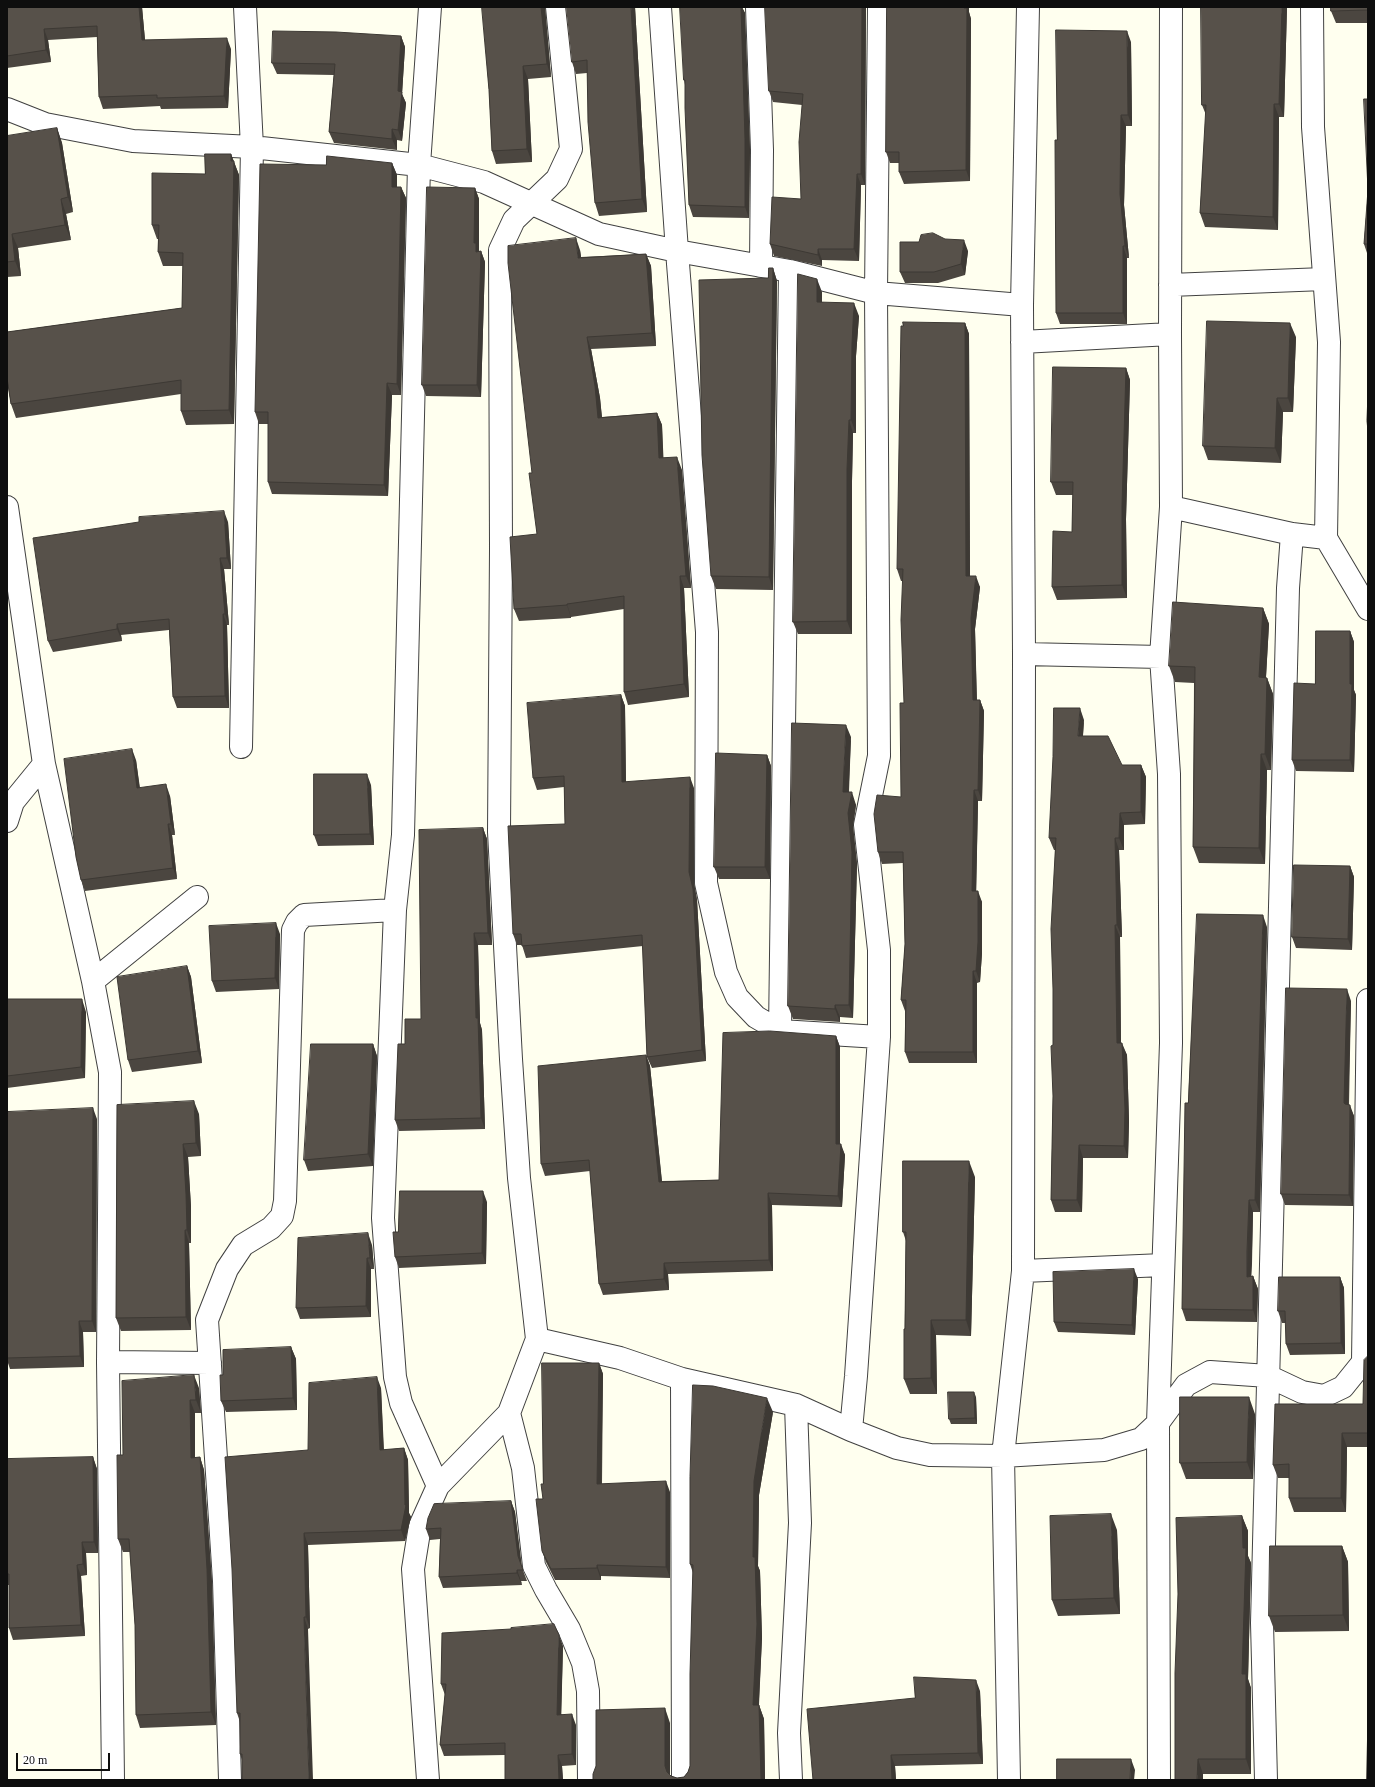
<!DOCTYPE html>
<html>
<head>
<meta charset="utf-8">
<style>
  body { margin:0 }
  #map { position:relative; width:1375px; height:1787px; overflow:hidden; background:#ffffef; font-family:Georgia,serif }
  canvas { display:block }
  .frame { position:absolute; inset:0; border:8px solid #0e0e0e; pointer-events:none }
  .scale { position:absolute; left:16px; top:1753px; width:94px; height:18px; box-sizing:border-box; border:2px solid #0e0e0e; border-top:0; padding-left:5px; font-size:12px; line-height:14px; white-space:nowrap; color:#0e0e0e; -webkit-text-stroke:3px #fff; paint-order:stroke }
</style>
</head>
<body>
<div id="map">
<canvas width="1375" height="1787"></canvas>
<div class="frame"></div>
<div class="scale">20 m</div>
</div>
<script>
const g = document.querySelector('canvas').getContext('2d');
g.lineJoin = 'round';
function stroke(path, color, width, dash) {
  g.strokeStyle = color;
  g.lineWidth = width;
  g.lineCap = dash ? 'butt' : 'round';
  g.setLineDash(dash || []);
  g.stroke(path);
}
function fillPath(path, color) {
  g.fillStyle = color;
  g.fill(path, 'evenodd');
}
const minor = new Path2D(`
  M430,7L419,165L403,835L395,910L383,1218L395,1377L401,1403L438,1486
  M660,7L677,251L707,632L706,883L726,972L737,997L756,1017L780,1031L879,1037
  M757,7L762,150L761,266
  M879,7L876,293L879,756L865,825L879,950V1037L856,1376L851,1430L897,1448L930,1455L1003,1456L1104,1450L1141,1439L1158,1423L1186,1385L1210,1372L1268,1376L1302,1392L1324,1396L1343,1387L1368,1356
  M1312,7L1313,127L1329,342L1326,538L1368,609
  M7,109L45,124L133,141L252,147L419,165L484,182L599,234L677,251L790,271L876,293L1022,305
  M1170,285L1324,279
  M1022,342L1170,334
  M7,507L44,764L93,981L110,1072L108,1362L113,1780
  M1171,507L1292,534L1326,538
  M1024,654L1161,657
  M241,747L252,147L245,7
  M7,821L13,802L44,764
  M93,981L197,897
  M780,1031L790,271
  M1023,1271L1163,1265
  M537,1339L620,1358L682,1379L796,1405L851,1430
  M1363,1361L1368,1000
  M108,1362L210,1363
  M682,1379L683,1780
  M509,1413L523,1468L534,1566L546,1590L569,1629L583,1663L588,1691L589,1780
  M230,1780L224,1581L207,1320L227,1269L243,1245L271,1228L282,1216L285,1201L293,930L297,922L304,915L395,910
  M428,1780L413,1569L420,1526L438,1486L509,1413L537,1339L519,1178L511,1059L499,832L501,549L500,250L514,220L557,179L571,149L557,7
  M791,1780L789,1733L800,1523L796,1405
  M1009,1780L1003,1456L1023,1271L1024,654L1022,305L1028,7
  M1159,1780L1158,1423L1171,1043L1169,774L1161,657L1171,507L1170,334L1171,7
  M1266,1780L1262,1623L1288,588L1292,534`);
const wall = new Path2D(`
  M7,7H142L145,40L231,49L228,108L161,109L160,106L103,109L99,97L97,37L48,40L51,62L7,68Z
  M482,7H545L551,77L528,79L532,162L496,164L492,151L489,90Z
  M635,7L647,212L599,216L595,203L587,73L576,74L572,62Z
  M680,7H742L745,13L750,150L749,218L693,217L689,205L685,85L684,80Z
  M765,7H866L865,185H861L859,261L822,260V266L774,256L770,244L801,199L802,105L773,102L769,91Z
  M887,7H969V12L971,19L970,181L904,184L899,172V163H890L886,152Z
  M1287,7L1284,117H1279L1278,230L1205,227L1200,213L1206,115L1202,105Z
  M1368,7V23H1336L1331,11Z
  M401,36L405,47L402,94L406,103L402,141L397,140V150L334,143L329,132L334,75L277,74L272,63Z
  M1131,42L1132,126H1126L1124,205L1129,258H1127V324H1060L1056,313L1057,140Z
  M1368,99V256L1364,244L1368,190Z
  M57,128L62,143L73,212L66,214L71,240L18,248L21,276L7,277V136Z
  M231,154L239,175L234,424L186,425L181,411V394L16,418L11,404L8,386H7V332L182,308L183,266H163L158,252V239H157L152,225L205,174Z
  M392,163L397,175V187H401L406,198L401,395H392L388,496L272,494L268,482V424H259L255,412L326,165Z
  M475,188L479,199V251H481L485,262L481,397L426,396L422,385Z
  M919,242L968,251L965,275L938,283H905L900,272Z
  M580,250L581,257L646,254L651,266L656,346L591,349L600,398L602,417L657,413L662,425L663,458L682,470L691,588H684L689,697L628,705L624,692V609L571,617V618L519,621L514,609L537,534L532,473Z
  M773,268L777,281L773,590L716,589L711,576L768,278Z
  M822,292V302L859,316L856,356V433H853L852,481V634H798L793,622Z
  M965,323L969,334L970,576L980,587L975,629L977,700H980L984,711L982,801H978L976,891L982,902V953L980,982L977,983V1063H909L905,1052V1011L901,1000L905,944L903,863L882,864L878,852L901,797L904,703L903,581H901L897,569Z
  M1296,337L1293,412H1283L1281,463L1208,460L1203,446Z
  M1126,368L1130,380L1126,519L1127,598L1057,600L1052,587L1072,532L1073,495H1056L1051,482Z
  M228,522L231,569H224L229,625H227L229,708H177L173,697L169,630L121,635L122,641L53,652L48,641Z
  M1263,608L1269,624L1266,678H1267L1273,694L1271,770H1267L1265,864L1199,863L1193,847L1194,683L1175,682L1169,666Z
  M1350,631L1354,642V690L1356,695L1354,772L1296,771L1292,760L1315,684Z
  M621,695L625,706L626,782L694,788V883L697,900L706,1061L652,1068L647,1057L643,946L526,958L522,945H517L513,934L565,824L564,787L537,790L533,778Z
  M1084,720L1083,736L1122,765H1141L1146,777L1145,824L1124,825V850H1119L1122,937H1120L1121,1043L1127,1055L1129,1121L1128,1158H1083L1082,1212H1055L1051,1200L1053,1096V1045L1055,850H1054L1049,838Z
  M851,737L849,792L856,805L853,826L857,864L853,1018L840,1017V1022L793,1019L788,1006Z
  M767,755L771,766L770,879H719L714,867Z
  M136,760L140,788L170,796L175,835H172L177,879L85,891L81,880Z
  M371,785L374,845L318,846L314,835Z
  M483,828L487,839L492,945H478L480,1023L482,1030L485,1129L399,1131L395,1120L405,1044L421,1019Z
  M1350,866L1354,877L1352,950L1296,948L1292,937Z
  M1267,927L1260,1212H1253L1252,1264L1251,1276H1253L1258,1289L1257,1322L1186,1321L1182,1309L1188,1103Z
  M280,934L279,989L216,992L212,981Z
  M187,966L191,977L202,1063L132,1072L128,1060Z
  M7,999L86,1012L85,1078L7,1088Z
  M1351,1001L1349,1105L1354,1116L1353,1206L1285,1205L1281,1194Z
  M836,1036L840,1047V1144L845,1155L842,1207L772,1205L773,1271L668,1274L669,1290L603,1295L599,1284L590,1171L545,1176L541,1164L646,1055L650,1066L662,1181L719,1180Z
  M373,1044L377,1056L373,1166L308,1171L304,1160Z
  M117,1105L199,1114L201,1156L188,1157L191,1207V1243H189L191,1330L121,1331L116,1318Z
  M7,1112L97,1119L96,1332H83L84,1367L10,1369L7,1360Z
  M975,1177L971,1336L936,1335L937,1394H910L904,1379L906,1241L903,1232Z
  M487,1202L486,1264L399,1268L395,1257L398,1232Z
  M372,1245L374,1269H371V1317L300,1319L296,1308Z
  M1340,1277L1344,1288L1345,1354L1290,1355L1286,1344V1323H1282L1278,1311Z
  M1138,1279L1135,1335L1058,1332L1054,1322Z
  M291,1347L296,1359L297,1410L226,1412L221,1401L223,1375Z
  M1368,1356V1447H1347L1346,1512H1294L1289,1498V1478H1278L1273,1465L1363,1404Z
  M599,1363L603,1374L602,1484L670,1492V1578L601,1576V1580H555L546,1562L542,1551L543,1484Z
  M199,1388L201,1413H195V1458L200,1457L204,1470L212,1582L216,1725L140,1728L136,1715L135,1625L130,1552H123L118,1539L123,1455Z
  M381,1388L384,1450L404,1448L408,1460L409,1513L411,1517L405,1541L308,1545L310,1628L308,1629L242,1760L240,1754V1722L237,1713L308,1450Z
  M976,1397L977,1424H951L949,1419Z
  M773,1412L759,1495L758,1566L760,1571L762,1638L759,1705L764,1719L765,1780H593L670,1723V1776H671L677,1778L684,1777L688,1772L690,1766L693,1573L690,1564Z
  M1255,1414L1253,1479H1186L1180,1463Z
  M93,1457L97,1469L98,1553H86L87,1575L81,1576L85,1636L13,1640L9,1628V1585H7V1459Z
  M511,1501L515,1512L521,1565L527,1581H521L522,1585L443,1588L439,1577L440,1539L430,1540L426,1529Z
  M1242,1516L1248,1531V1556L1251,1563L1248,1679L1251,1688V1774H1203L1175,1780Z
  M1117,1530L1120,1614L1058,1616L1052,1600Z
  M1342,1546L1348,1562L1349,1631L1275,1632L1269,1616Z
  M563,1646L561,1714L576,1725V1765L562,1766L563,1780H505V1755L444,1756L440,1745L445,1695L441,1684Z
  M980,1691L983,1764L895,1766L896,1780H813L915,1698Z`);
const shadedWall = new Path2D(`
  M139,7H142L146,51L142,40Z
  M541,7H545L551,77L547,64Z
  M631,7H635L647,212L642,199Z
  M741,7H742L745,13L750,150L749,218L745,207Z
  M862,7H866L865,185L861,174Z
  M964,7H969V12L971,19L970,181L966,170Z
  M1282,7H1287L1284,117L1279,104Z
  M44,29L48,40L51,62L46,50Z
  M1127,31L1131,42L1132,126L1128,115Z
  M401,36L405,47L402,94L406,103L402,141L398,130V91Z
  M227,38L231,49L228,108L224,96Z
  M523,66L528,79L532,162L527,149Z
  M1274,104L1279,117L1278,230L1273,217Z
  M1121,115L1126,126L1124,205L1129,258L1125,246L1120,194Z
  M57,128L62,143L73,212L68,197Z
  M392,129L397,140V150L392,139Z
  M231,154L239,175L234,424L229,410Z
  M392,163L397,175V198L392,187Z
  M857,174L861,185L859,261L854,249Z
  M401,187L406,198L401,395L397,384Z
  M475,188L479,199V251L480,255L476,252L474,243Z
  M61,199L66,214L71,240L65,225Z
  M12,234L18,248L21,276L15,261Z
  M576,238L580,250L583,270L578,258Z
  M964,240L968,251L965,275L961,264Z
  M1123,246L1127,258V324L1123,313Z
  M818,249L822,260V266L818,255Z
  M481,251L485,262L481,397L477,385Z
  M646,254L651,266L656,346L652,333Z
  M773,268L777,281L773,590L769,577Z
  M817,279L822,292V315L817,302Z
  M854,303L859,316L856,356V433L851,420L852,344Z
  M965,323L969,334L970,587L966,576Z
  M1290,323L1296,337L1293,412L1288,398Z
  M587,337L591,349L600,398L603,430L598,418Z
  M1126,368L1130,380L1126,519L1127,598L1122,585V506Z
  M387,383L392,395L388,496L384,485Z
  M1277,398L1283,412L1281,463L1275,448Z
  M657,413L662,425L664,470L659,458Z
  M849,420L853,433L852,481V634L847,621V469Z
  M677,457L682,470L691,588L686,576Z
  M224,511L228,522L231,569L227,558Z
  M220,558L224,569L229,625L225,614Z
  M680,576L684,588L689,697L684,684Z
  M976,576L980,587L975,629L977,711L973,700L971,618Z
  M567,604L571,617V618L567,605Z
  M1263,608L1269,624L1265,693L1259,677Z
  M223,614L227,625L229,708L225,696Z
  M117,624L121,635L122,641L117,629Z
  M1350,631L1354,642V690L1356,695L1354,772L1350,760Z
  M1267,678L1273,694L1271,770L1265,754Z
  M621,695L625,706L626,793L622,782Z
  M980,700L984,711L982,801L978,790Z
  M1080,708L1084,720L1082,748L1078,736Z
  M846,725L851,737L848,804L843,792Z
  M132,749L136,760L141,799L137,788Z
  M1261,754L1267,770L1265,864L1259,848Z
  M767,755L771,766L770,879L765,867Z
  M1141,765L1146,777L1145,824L1141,812Z
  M367,774L371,785L374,845L370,834Z
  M690,777L694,788V883L697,900L706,1061L702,1050L689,872Z
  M166,784L170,796L175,835L171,824Z
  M974,790L978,801L976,902L972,891Z
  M852,792L856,805L853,826L857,864L853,1018L849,1005L848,813Z
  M1120,813L1124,825V850L1119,838Z
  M168,824L172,835L177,879L173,868Z
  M483,828L487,839L492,945L488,933Z
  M1115,838L1119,850L1122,937L1117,925Z
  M1350,866L1354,877L1352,950L1348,939Z
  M978,891L982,902V953L980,982L976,971Z
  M1263,915L1267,927L1260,1212L1255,1200Z
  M276,923L280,934L279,989L275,978Z
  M1115,925L1120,937L1121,1055L1117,1043Z
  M474,933L478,945L480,1023L482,1030L485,1129L481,1118L476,1018Z
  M187,966L191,977L202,1063L198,1051Z
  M973,971L977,983V1063L973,1052Z
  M1347,989L1351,1001L1348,1114L1344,1103Z
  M82,999L86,1012L85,1078L81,1067Z
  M835,1005L840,1017V1022L835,1009Z
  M836,1036L840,1047V1145L841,1144L845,1155L842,1207L838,1196L836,1144Z
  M1122,1043L1127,1055L1129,1121L1128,1158L1124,1146Z
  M373,1044L377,1056L373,1166L368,1154Z
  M646,1055L650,1066L663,1193L659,1182Z
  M194,1101L199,1114L201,1156L196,1143Z
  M1350,1105L1354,1116L1353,1206L1349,1195Z
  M93,1108L97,1119L96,1332L92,1321Z
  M183,1144L188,1157L191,1207V1243L187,1230Z
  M1079,1145L1083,1158L1082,1212L1077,1200Z
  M969,1161L975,1177L971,1336L966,1320Z
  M483,1191L487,1202L486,1264L482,1253Z
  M768,1193L772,1205L773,1271L769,1260Z
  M1249,1200L1253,1212L1251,1289L1247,1277Z
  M185,1230L189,1243L191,1330L186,1317Z
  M368,1233L372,1245L374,1269L370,1258Z
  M367,1258L371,1269V1317L366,1306Z
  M664,1263L668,1274L669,1290L664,1279Z
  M1134,1269L1138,1279L1135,1335L1132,1325Z
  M1253,1276L1258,1289L1257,1322L1253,1310Z
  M1340,1277L1344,1288L1345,1354L1341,1343Z
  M931,1320L936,1335L937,1394L931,1378Z
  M79,1321L83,1332L84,1367L80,1356Z
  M291,1347L296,1359L297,1410L293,1398Z
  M599,1363L603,1374L601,1495L597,1484Z
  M194,1375L199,1388L201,1413L196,1400Z
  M377,1377L381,1388L384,1461L380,1450Z
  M974,1392L976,1397L977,1424L975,1418Z
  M1249,1397L1255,1414L1253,1479L1247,1462Z
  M767,1398L773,1412L759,1495L758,1566L760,1571L762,1638L758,1719L753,1705V1557L754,1481Z
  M190,1400L195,1413V1471L191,1458Z
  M1342,1433L1347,1447L1346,1512L1341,1498Z
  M404,1448L408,1460L409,1513L411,1517L405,1541L401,1530L405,1505Z
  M93,1457L97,1469L98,1553L94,1542Z
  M200,1457L204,1470L212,1582L216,1725L211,1712Z
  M666,1481L670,1492V1578L666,1567Z
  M511,1501L515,1512L522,1567L518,1556Z
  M1111,1514L1117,1530L1120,1614L1114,1598Z
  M1242,1516L1248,1531V1556L1251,1563L1248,1679L1251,1688V1774L1246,1759L1242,1674L1243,1548Z
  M304,1533L308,1545L310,1628L306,1617Z
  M82,1542L86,1553L87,1575L83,1564Z
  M1342,1546L1348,1562L1349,1631L1343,1615Z
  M77,1565L81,1576L85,1636L81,1625Z
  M597,1565L601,1576V1580L597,1568Z
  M517,1570L521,1581L522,1585L517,1573Z
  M304,1617L308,1629L313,1780H309Z
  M559,1635L563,1646L561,1726L557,1715Z
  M976,1680L980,1691L983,1764L978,1753Z
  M759,1705L764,1719L765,1780H761Z
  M665,1708L670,1723V1780L667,1772L665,1766Z
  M572,1714L576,1725V1765L572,1754Z
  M558,1755L562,1766L563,1780H559Z
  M891,1755L895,1766L896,1780H892Z
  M1131,1759L1135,1770L1134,1780H1130Z
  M1198,1759L1203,1774V1780H1197Z`);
const building = new Path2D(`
  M7,7H139L142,40L227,38L224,96L157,98V95L99,97L97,26L44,29L46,50L7,56Z
  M482,7H541L547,64L523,66L527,149L492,151L489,90Z
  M566,7H631L642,199L595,203L588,122L587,60L572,62Z
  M680,7H741L745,139V207L689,205L685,108V80H684Z
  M765,7H862L861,174H857L854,249H818V255L770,244L772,197L801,199L799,142L803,94L769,91Z
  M887,7H964V8H967L966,170L899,172V152H886Z
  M1201,7H1282L1279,104H1274L1273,217L1200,213L1206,105H1202Z
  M1331,7H1368V10L1331,11Z
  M1056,30L1127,31L1128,115H1121L1120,194L1125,246H1123V313H1056L1055,140H1057Z
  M273,31L336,32L401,36L398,91L402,92L398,130L392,129V139L329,132L335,64L272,63Z
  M1364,99H1368V244H1364L1368,190Z
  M57,128L68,197L61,199L65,225L12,234L15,261L7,262V136Z
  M205,154H231V161H234L229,410L181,411V380L11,404L7,378V332L182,308L183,253L158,252L159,225H152V173L205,174Z
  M327,156L392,163V187H401L397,384L387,383L384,485L268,482V412H255L260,164L326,165Z
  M427,187L475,188L474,243H476V252L481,251L477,385H422Z
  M933,233L945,239L964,240L961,264L934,272H900V242H919L921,235Z
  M576,238L578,258L646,254L652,333L587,337L595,386L598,418L657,413L659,458L677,457L686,576H680L684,684L624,692V596L567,604V605L514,609L510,537L537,534L529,473H532L508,263V246Z
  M769,268H773L769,577L711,576L702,455L699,280L768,278Z
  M798,274L817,279V302L854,303L852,344L851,420H849L847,469V621L793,622Z
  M1207,321L1290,323L1288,398H1277L1275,448L1203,446Z
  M903,322L965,323L966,576H976L971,618L973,700H980L978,790H974L972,891H978V942L976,971H973V1052H905L906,1000H901L905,944L903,852H878L874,814L877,795L901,797L900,703H904L901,620L903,569H897L901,326H903Z
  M1053,367L1126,368L1122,506V585L1052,587L1053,531L1072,532L1073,482H1051Z
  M1368,394V431L1367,421Z
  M224,511L227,558H220L225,614H223L225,696L173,697L169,619L117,624V629L48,641L33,538L139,522V517Z
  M1173,602L1263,608L1259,677L1267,678L1265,754H1261L1259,848L1193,847L1195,667L1169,666Z
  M1316,631H1350V684H1352L1350,760H1292L1294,683L1315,684Z
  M621,695L622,782L690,777L689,872L693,889L702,1050L647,1057L642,935L522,946L521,934H513L508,826L565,824L564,776L533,778L527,703Z
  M1054,708H1080L1078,736H1108L1122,765H1141V812L1120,813L1119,838H1115L1117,925H1115L1117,1043H1122L1125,1109L1124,1146L1079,1145L1077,1200H1051L1053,1096L1051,1046L1053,1045V989L1051,929L1056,838H1049L1053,757Z
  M792,723L846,725L843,792H852L848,813L852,852L849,1005H835V1009L788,1006Z
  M132,749L137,788L166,784L171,824H168L173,868L81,880L76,857L64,759Z
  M716,753L767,755L765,867H714Z
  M314,774H367L370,834L314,835Z
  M483,828L488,933H474L476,1018H478L481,1118L395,1120L398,1044H405V1019H421L419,830Z
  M1294,865L1350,866L1348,939L1292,937Z
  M1197,914L1263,915L1255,1200H1249L1247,1251V1277L1253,1276V1310L1182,1309L1185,1103H1188Z
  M276,923L275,978L212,981L209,926Z
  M187,966L198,1051L128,1060L117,977Z
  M1286,988L1347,989L1344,1103L1345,1104L1350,1105L1349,1195L1281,1194Z
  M7,999H82L81,1067L7,1076Z
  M770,1031L836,1036V1144H841L838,1196L768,1193L769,1260L664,1263V1279L599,1284L589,1160L541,1164L538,1066L646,1055L659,1182L719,1180L723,1033Z
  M311,1044H373L368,1154L304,1160Z
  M194,1101L196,1143L183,1144L186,1194L187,1230H185L186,1317L116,1318L117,1105Z
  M93,1108L92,1321H79L80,1356L7,1358V1112Z
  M903,1161H969L966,1320H931V1378L904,1379V1329H905L906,1232H903Z
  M400,1191H483L482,1253L395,1257L393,1232H398Z
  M368,1233L370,1258H367L366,1306L296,1308L298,1238Z
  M1134,1269L1132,1325L1054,1322L1053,1272Z
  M1279,1277H1340L1341,1343L1286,1344L1285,1311H1278Z
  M291,1347L293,1398L221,1401L220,1375H223V1350Z
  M1368,1356V1433H1342L1341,1498H1289V1464L1273,1465L1275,1404H1363L1364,1360Z
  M542,1363H599L597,1484L666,1481V1567L597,1565V1568L551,1569L542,1551L536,1499H543L541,1484H543Z
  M194,1375L196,1400H190L191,1458L200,1457L207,1569L211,1712L136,1715L135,1625L129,1539H118L117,1455H123L122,1381Z
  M377,1377L380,1450L404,1448L405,1505H406L401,1530L304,1533L306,1617H304L309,1780H242V1754H240V1713H237L232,1569L225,1457L308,1450L309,1383Z
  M693,1385L713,1386L767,1398L754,1481L753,1557H755L757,1624L753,1705H759L761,1780H593V1774L596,1766V1710L665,1708V1766L667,1772L671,1776L677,1778L684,1777L688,1772L690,1766V1674L693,1565L690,1564V1477Z
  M948,1392H974L975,1418L949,1419Z
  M1180,1397H1249L1247,1462L1180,1463Z
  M93,1457L94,1542H82L83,1564L77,1565L81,1625L9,1628V1574H7V1459Z
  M511,1501L518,1556L523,1570H517V1573L439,1577L441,1528L426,1529L428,1518L434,1504Z
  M1111,1514L1114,1598L1052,1600L1050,1516Z
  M1242,1516L1243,1548H1246L1242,1674H1246V1759H1198L1197,1780H1175V1673L1178,1594L1176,1518Z
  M1270,1546H1342L1343,1615L1269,1616Z
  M554,1624L559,1635L557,1715L572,1714V1754L558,1755L559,1780H505V1743L440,1745L446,1684H441L442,1633L511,1629V1628Z
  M914,1677L976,1680L978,1753L891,1755L892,1780H813L807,1709L915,1698Z
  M1368,1718V1780H1367Z
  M1057,1759H1131L1130,1780H1057Z`);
stroke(minor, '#414141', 24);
stroke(minor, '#fff', 22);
fillPath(wall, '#4b4640');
fillPath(shadedWall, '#3d3934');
fillPath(building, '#57514a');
stroke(building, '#3d3934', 1);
</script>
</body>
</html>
